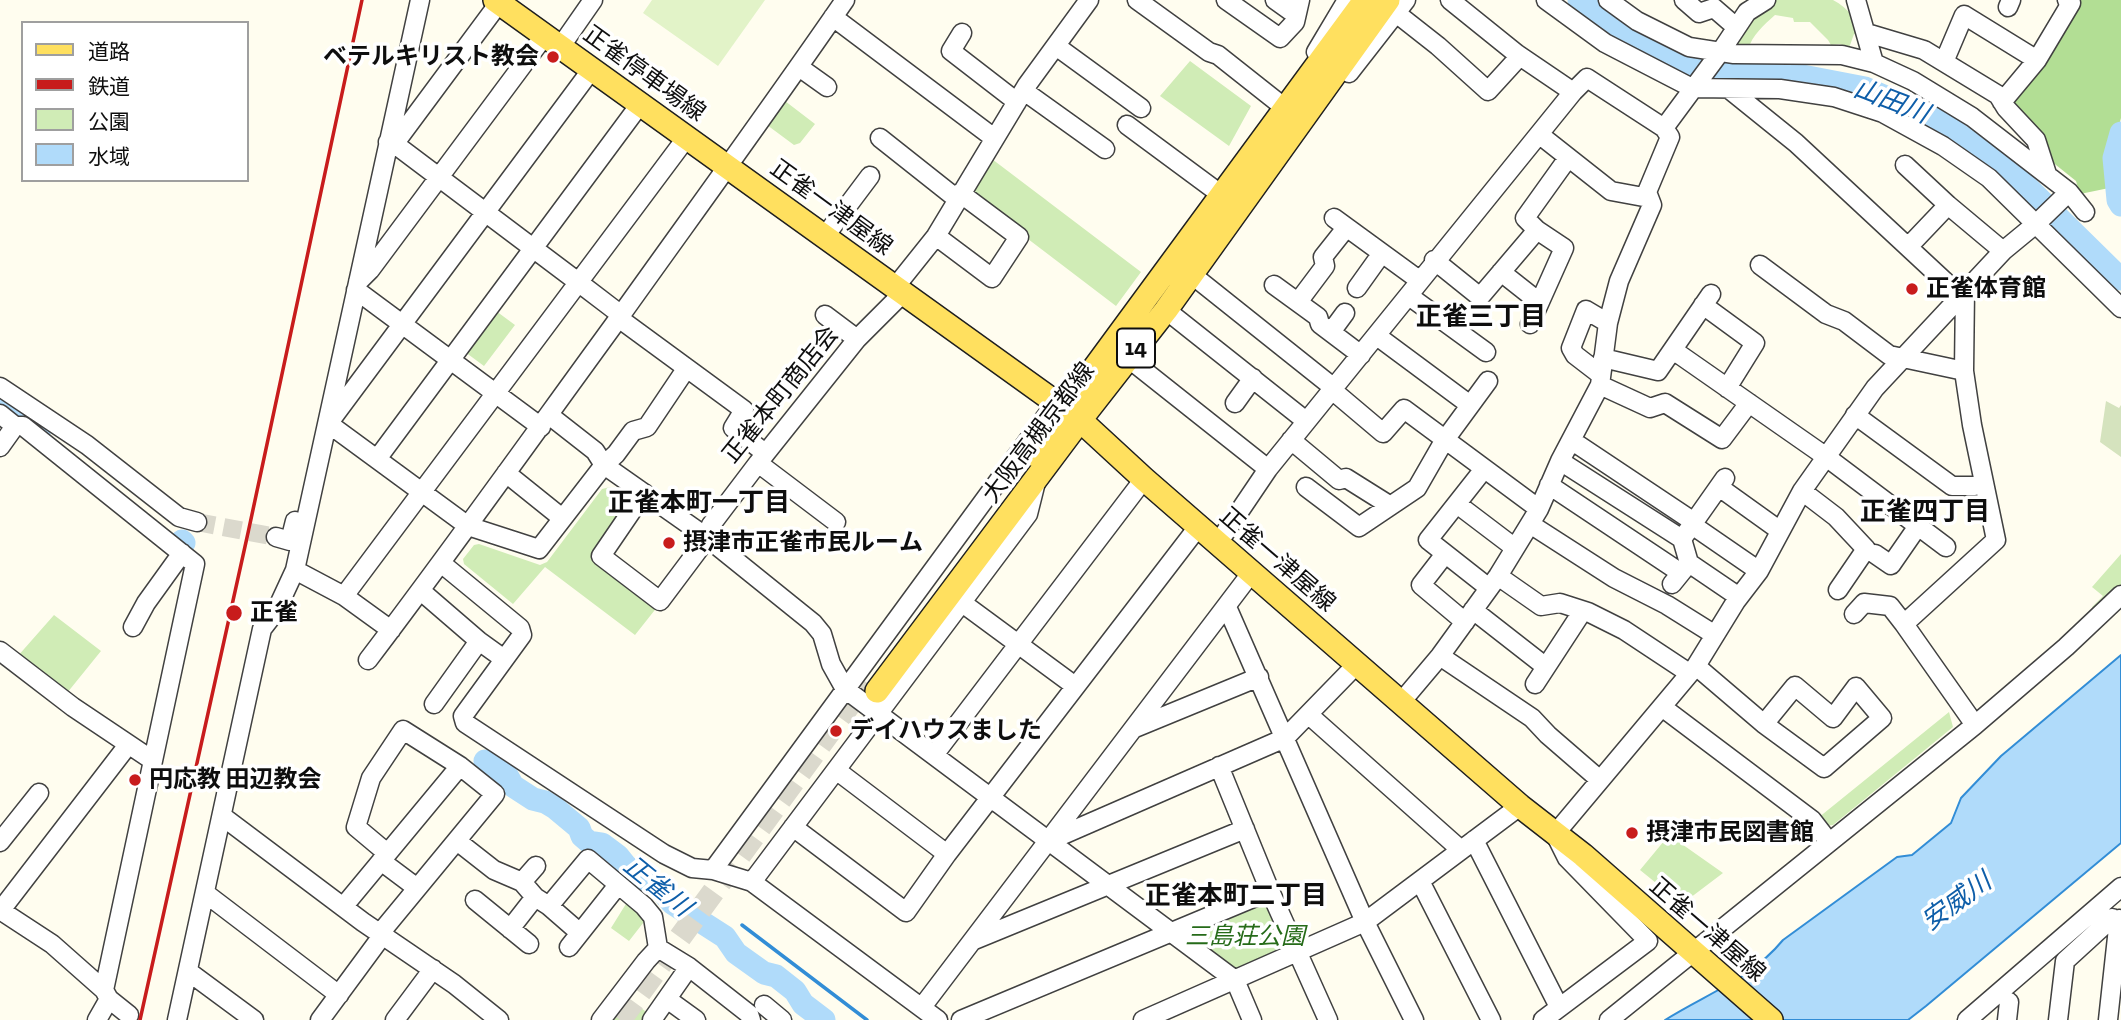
<!DOCTYPE html>
<html>
<head>
<meta charset="utf-8">
<style>
  body { margin:0 }
  #map { position:relative; width:2121px; height:1020px; overflow:hidden; background:#fffdef; font-family:"Zilla Slab","Noto Sans JP",serif }
  canvas { display:block }
  .legend { position:absolute; left:21px; top:21px; width:228px; height:161px; box-sizing:border-box; background:#fff; border:2px solid #9f9f9f; margin:0; padding:9px 12px; list-style:none; font-size:21px; color:#0e0e0e }
  .legend li { display:flex; align-items:center; gap:14px; height:35px }
  .legend b { width:35px; border:2px solid #9f9f9f }
</style>
</head>
<body>
<div id="map">
<canvas width="2121" height="1020"></canvas>
<ul class="legend">
<li><b style="height:9px;background:#ffe05f"></b>道路</li>
<li><b style="height:9px;background:#c81c1c"></b>鉄道</li>
<li><b style="height:19px;background:#d0ecb6"></b>公園</li>
<li><b style="height:19px;background:#b0dbfa"></b>水域</li>
</ul>
</div>
<script>
const g = document.querySelector('canvas').getContext('2d');
g.lineJoin = 'round';
function fillPath(path, color) {
  g.fillStyle = color;
  g.fill(path, 'evenodd');
}
function stroke(path, color, width, dash) {
  g.strokeStyle = color;
  g.lineWidth = width;
  g.lineCap = dash ? 'butt' : 'round';
  g.setLineDash(dash || []);
  g.stroke(path);
}
function drawText(font, color, halo, rows, align = 'center') {
  g.font = font + ' "Zilla Slab","Noto Sans JP",serif';
  g.lineWidth = 7;
  g.setLineDash([]);
  g.textBaseline = 'middle';
  g.strokeStyle = halo;
  g.fillStyle = color;
  for (const [text, x, y, turn = 0] of rows) {
    g.save();
    g.translate(x, y);
    g.rotate((+turn || 0) * Math.PI / 180);
    g.textAlign = isNaN(turn) ? turn : align;
    if (halo) g.strokeText(text, 0, 0);
    g.fillText(text, 0, 0);
    g.restore();
  }
}
const green = new Path2D(`
  M1768,0H1833C1849,8 1857,21 1864,37L1854,34L1849,48L1840,44L1831,45L1828,40L1810,22H1794L1793,18L1775,15C1764,25 1752,35 1748,50L1733,45L1737,35Z
  M1190,61L1251,106L1229,146L1160,96Z
  M785,101L815,124L800,143L794,145L767,125Z
  M988,156L1141,272L1116,306L965,191Z
  M492,308L515,325L484,366L461,349Z
  M610,487L632,502L595,557L658,606L635,635L545,567L513,604L464,564L463,559L474,545L479,544L540,565L547,562L602,489Z
  M2121,554V585L2095,613L2092,607L2103,596L2092,587Z
  M54,615L101,651L67,693L17,657Z
  M1949,712L1953,727L1833,825L1824,826L1818,818Z
  M1669,835L1723,873L1682,904L1640,870Z
  M1268,896L1289,950L1240,970H1232L1187,935Z
  M629,899L647,918L629,941L611,928Z
  M625,996L649,1014L644,1020H608Z`);
const forest = new Path2D(`
  M2076,0H2121V118L2111,157L2114,187L2080,194L2076,181L2051,161L2012,104L2042,66Z`);
const cemetery = new Path2D(`
  M2106,401L2119,408L2121,405V457L2100,442Z`);
const pitch = new Path2D(`
  M652,0H765L718,66L643,13Z`);
const water = new Path2D(`
  M2121,655V843L1926,1006L1908,1020H1665C1706,994 1751,979 1783,940L1897,857L1912,855L1951,823L1961,798L2001,756Z`);
const stream = new Path2D(`
  M742,925L867,1020`);
const river = new Path2D(`
  M1579,0L1640,43L1694,67L1787,73L1865,88L1939,120L2017,177L2121,279
  M2121,133L2114,158L2118,200L2121,205
  M0,399L40,429
  M182,541L184,543
  M485,761L508,777L513,786L533,799L545,802L555,808L579,828L582,836L589,842L602,844L618,856L626,866L647,882L657,885L672,903L725,937L736,953L764,973L776,976L795,991L803,1004L824,1020`);
const minorTunnel = new Path2D(`
  M197,522L276,537`);
const majorTunnel = new Path2D(`
  M620,1020L866,682`);
const minor = new Path2D(`
  M1137,0L1209,52L1218,55L1285,108
  M1226,0L1280,38L1295,22L1300,0
  M1275,0L1296,15
  M1546,0L1605,43L1692,88L1780,89L1834,97L1883,113L1943,146L1989,178L2121,308
  M1608,0L1637,21L1689,47L1734,54L1842,55L1874,63L1913,81L1972,117L2069,192L2085,212
  M1684,0L1699,13L1714,8L1736,27
  M1856,0L1874,63
  M2008,7L2011,0
  M1396,13L1438,46L1488,91L1520,56
  M833,17L994,138
  M962,33L951,51L1017,102
  M1867,33L1924,50L1998,95L2006,108L2036,140L2047,174
  M561,46L593,0
  M1056,46L1141,108
  M1316,52L1347,0
  M1944,62L1964,15L2037,60
  M799,67L827,87
  M1349,73L1406,0
  M1729,89L1796,143L1952,288L1965,290
  M1024,91L1105,149
  M2002,102L2037,60L2071,3L2067,0
  M1127,125L1223,196
  M1664,128L1721,51L1747,12L1766,0
  M1540,135L1611,191L1649,198
  M880,138L957,199
  M388,142L396,145L578,282L616,311L624,322L744,410L733,428L765,453
  M388,142L398,139L499,3
  M1905,165L1948,205
  M1334,218L1419,280
  M1537,230L1525,218L1568,158
  M825,236L870,176
  M936,236L992,278L1019,237L960,193
  M1909,246L1948,205L2003,251
  M1434,260L1480,297L1537,230L1564,248L1530,324
  M1760,265L1826,314L1844,321L1889,355L1964,371
  M1501,272L1539,302
  M1191,274L1334,388L1338,395L1383,433L1404,409L1539,509
  M358,282L370,270L545,35
  M1274,285L1318,317L1320,324L1361,355
  M1357,288L1382,253
  M356,290L541,427
  M1965,290L1964,371L1972,425L1996,540L1904,624L1975,725
  M1409,296L1486,352
  M1298,302L1325,266L1323,257L1346,228
  M1703,305L1755,343L1727,388
  M1166,310L1306,421
  M825,315L857,339
  M1331,332L1345,313
  M1377,336L1470,405
  M1673,350L1825,456L1946,547
  M1128,358L1268,469
  M1603,358L1658,371L1711,294
  M1601,375L1575,355L1571,348L1586,310L1608,323
  M1600,385L1650,408L1665,403L1722,439L1749,403
  M0,387L87,445L179,517L197,522
  M1235,403L1253,378
  M0,414L15,426L0,447
  M549,415L595,451L604,465L616,454L633,431L647,427L686,369
  M1855,415L1952,486H1975
  M331,420L592,69
  M329,424L468,526L539,549L604,465L705,536L813,623L822,634L831,664L845,689L1235,980L1252,1020
  M15,426H23L195,564L104,990
  M1291,440L1339,480L1346,478L1389,505
  M1571,440L1694,522L1698,529L1759,571
  M377,459L641,103
  M1560,461L1682,539
  M758,463L836,522
  M1484,469L1428,540L1489,588
  M506,473L562,518
  M1549,485L1681,573
  M1306,487L1359,527L1417,488L1444,441L1488,381
  M1719,487L1779,530
  M1802,491L1836,517L1866,549L1838,590
  M644,493L601,556L660,601L702,545L711,525L758,463L857,339L897,299L900,281L936,236L1027,85L1089,0
  M1457,504L1515,548
  M1530,524L1614,578L1667,605L1715,635
  M276,537L290,541L295,521
  M1218,543L1268,469L1573,92
  M1445,554L1421,585L1465,622
  M1875,554L1891,565L1918,526
  M441,563L520,628L522,635L463,716L465,723L664,854L692,868L713,870L752,882L938,1020
  M1689,563L1739,597
  M295,570L344,596L391,630
  M1498,576L1541,606L1560,603L1588,612L1624,630L1689,673
  M1672,584L1689,563L1682,539L1725,478
  M421,591L479,641L504,659
  M344,596L687,137
  M961,602L1075,686
  M1227,607L1365,922L1414,1020
  M1473,610L1546,667
  M1854,614L1864,603L1890,606L1904,624
  M133,627L146,603L182,553
  M0,651L73,707L152,760
  M1440,656L1532,718L1548,735L1600,780
  M368,660C454,547 537,430 621,315C696,210 772,106 845,0
  M1696,666L1764,724L1824,768L1882,718L1856,687L1833,718L1795,686L1764,724
  M1535,684L1582,612
  M1402,701L1440,656L1498,576L1539,509L1560,461L1600,385L1608,323L1619,281L1652,205L1647,192L1670,137L1664,128L1587,78L1573,92L1517,54L1450,0
  M434,704L479,641
  M1662,707L1812,820L1829,842
  M1309,715L1461,850
  M1135,728L1259,677
  M934,755L1144,479
  M1219,766L1270,891L1328,1020
  M836,770L947,854
  M222,816L363,922L454,984L499,1020
  M793,827L906,912L947,854L1198,527
  M1051,840L1285,738L1358,663
  M1474,840L1559,1007
  M457,841L494,870L522,882L535,897L549,906L580,933
  M0,842L39,793
  M381,861L417,888
  M713,870L1035,431L1050,411L1065,408
  M1420,881L1491,1020
  M522,882L536,866
  M752,882L1028,514L1036,482
  M205,893L339,995
  M475,900L529,944
  M549,906L588,859L644,906L653,917L658,948
  M343,907L460,766
  M0,910L52,944L104,990L109,999L129,1015
  M1,910L128,745
  M510,929L535,897
  M972,941L1245,829
  M569,947L618,885
  M658,948L689,967L749,1014L751,1020
  M189,972L254,1020
  M667,999L696,1020
  M764,1005L782,1020
  M922,1007L1252,572
  M97,1020L109,999
  M177,1020L262,629L276,611L295,570L420,0
  M320,1020L379,940L386,926L495,794L460,766L403,730L371,778L356,827L387,853
  M395,1020L433,969
  M601,1020L646,961L658,948
  M652,1020L689,967
  M961,1020L1270,891
  M1143,1020L1365,922L1520,806
  M1543,1020L1648,941L1567,858L1555,834L1696,666L1736,601L1759,571L1802,491L1875,388L2003,251L2037,223L2069,192
  M1609,1020L1975,725L2066,647L2121,595
  M1967,1020L2121,887
  M2007,1020L2009,1002
  M2058,1020L2065,961L2112,918
  M2108,1020L2119,919`);
const major = new Path2D(`
  M495,0L1080,420L1144,479L1520,806L1583,855L1771,1020
  M1035,455L1065,408L1365,0
  M877,691L1080,420L1166,310L1388,0`);
const rail = new Path2D(`
  M140,1020L248,533L362,0`);
const markers = [
  [553,57,7,"#c81c1c"],
  [1912,289,7,"#c81c1c"],
  [669,543,7,"#c81c1c"],
  [234,613,9,"#c81c1c"],
  [836,731,7,"#c81c1c"],
  [135,780,7,"#c81c1c"],
  [1632,833,7,"#c81c1c"]
];
const shields = [
  [1136,348,38]
];
const shieldNames = [
  ["14",1136,348]
];
const poiNames = [
  ["ベテルキリスト教会",539,57,"right"],
  ["正雀体育館",1926,289],
  ["摂津市正雀市民ルーム",683,543],
  ["正雀",250,613],
  ["デイハウスました",850,731],
  ["円応教 田辺教会",149,780],
  ["摂津市民図書館",1646,833]
];
const streetNames = [
  ["正雀停車場線",644,74,36],
  ["正雀一津屋線",831,208,36],
  ["正雀本町商店会",781,395,-51],
  ["大阪高槻京都線",1039,433,-53],
  ["正雀一津屋線",1277,560,41],
  ["正雀一津屋線",1707,930,41]
];
const parkNames = [
  ["三島荘公園",1245,937]
];
const waterNames = [
  ["山田川",1891,102,21],
  ["正雀川",657,887,39],
  ["安威川",1957,902,-36]
];
const neighbourhoodNames = [
  ["正雀三丁目",1481,318],
  ["正雀本町一丁目",699,504],
  ["正雀四丁目",1925,513],
  ["正雀本町二丁目",1236,897]
];
fillPath(green, '#d0ecb6');
fillPath(forest, '#b2de94');
fillPath(cemetery, '#d5e3be');
fillPath(pitch, '#e2f3c8');
fillPath(water, '#b0dbfa');
stroke(water, '#328dd6', 2);
stroke(stream, '#328dd6', 3.5);
stroke(river, '#b0dbfa', 23);
stroke(minorTunnel, '#dbd9cd', 18, [18, 9]);
stroke(majorTunnel, '#dbd9cd', 23, [23, 11]);
stroke(minor, '#414141', 21);
stroke(major, '#1f1f1f', 26);
stroke(minor, '#fff', 18);
stroke(major, '#ffe05f', 23);
stroke(rail, '#c81c1c', 3.5);
for (const [x, y, r, color] of markers) {
  const dot = new Path2D();
  dot.arc(x, y, r, 0, 2 * Math.PI);
  g.fillStyle = color;
  g.fill(dot);
  stroke(dot, '#fff', 2.5);
}
for (const [x, y, w] of shields) {
  const box = new Path2D();
  box.roundRect(x - w / 2, y - 19.5, w, 39, 5);
  g.fillStyle = '#fff';
  g.fill(box);
  stroke(box, '#0e0e0e', 2);
}
drawText('bold 23px', '#0e0e0e', null, shieldNames);
drawText('bold 24px', '#0e0e0e', '#fff', poiNames, 'left');
drawText('24px', '#0e0e0e', '#fff', streetNames);
drawText('italic 24px', '#266b19', '#fff', parkNames);
drawText('italic 26px', '#0e5ea9', '#fff', waterNames);
drawText('bold 26px', '#0e0e0e', '#fff', neighbourhoodNames);
</script>
</body>
</html>
